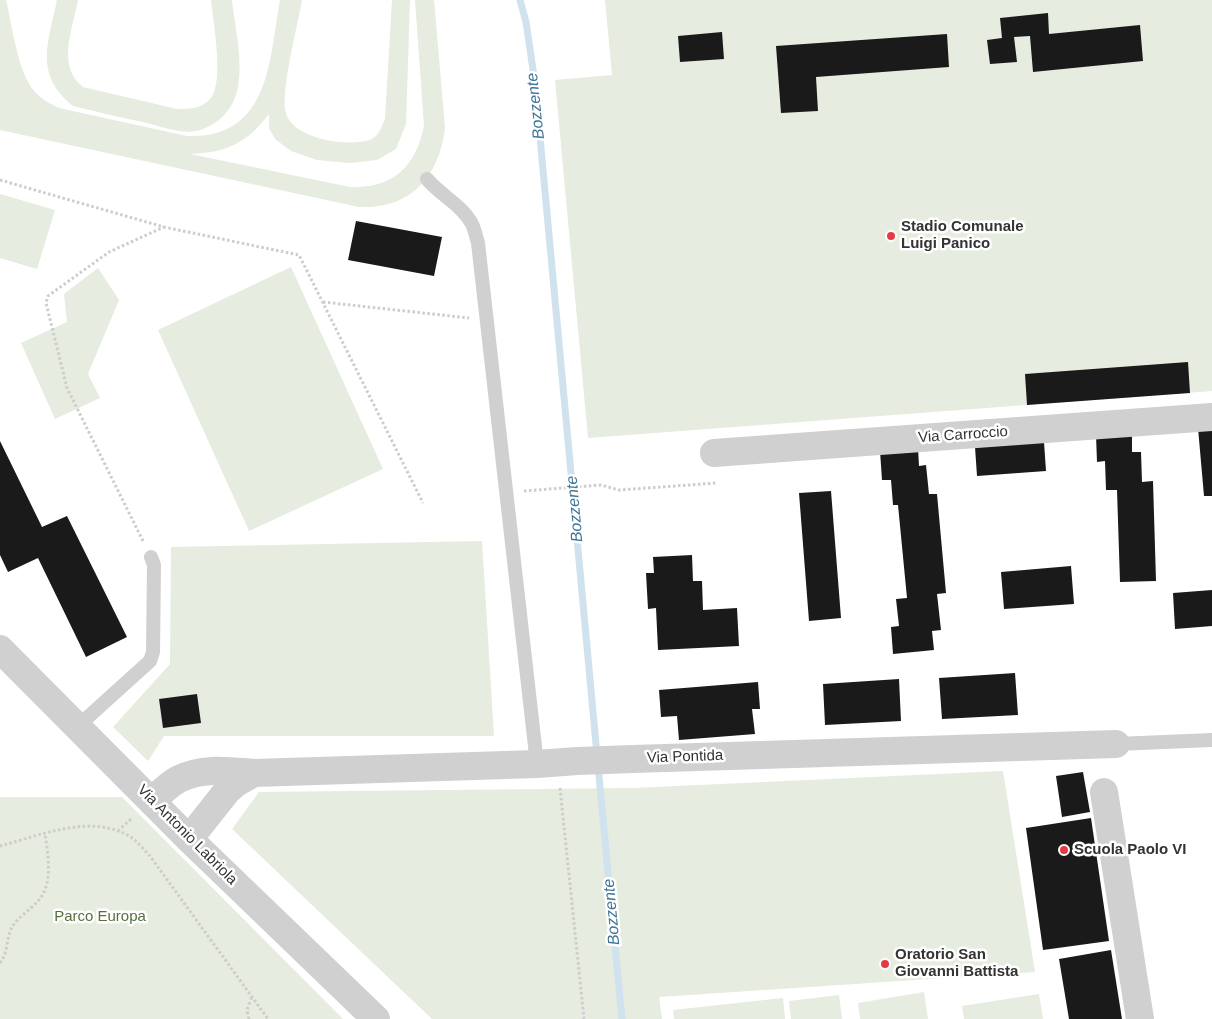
<!DOCTYPE html>
<html>
<head>
<meta charset="utf-8">
<style>
  body { margin:0 }
  canvas { display:block; background:#fff }
</style>
</head>
<body>
<canvas width="1212" height="1019"></canvas>
<script>
const g = document.querySelector('canvas').getContext('2d');
g.lineJoin = 'round';
function fillPath(path, color) {
  g.fillStyle = color;
  g.fill(path, 'evenodd');
}
function stroke(path, color, width, dash) {
  g.strokeStyle = color;
  g.lineWidth = width;
  g.lineCap = dash ? 'butt' : 'round';
  g.setLineDash(dash || []);
  g.stroke(path);
}
function drawText(font, color, halo, rows, align = 'center') {
  g.font = font + ' Helvetica,sans-serif';
  g.lineWidth = 5;
  g.setLineDash([]);
  g.textBaseline = 'middle';
  g.strokeStyle = halo;
  g.fillStyle = color;
  for (const [text, x, y, turn = 0] of rows) {
    g.save();
    g.translate(x, y);
    g.rotate((+turn || 0) * Math.PI / 180);
    g.textAlign = isNaN(turn) ? turn : align;
    if (halo) g.strokeText(text, 0, 0);
    g.fillText(text, 0, 0);
    g.restore();
  }
}
const green = new Path2D(`
  M0,0H6C12,25 17,66 31,87C38,97 48,103 59,108L187,136C270,139 269,61 280,0H302C298,24 280,93 286,113C293,139 346,147 370,140C379,136 381,128 385,119L392,0H410L406,124L396,149L377,160L349,163L317,160L291,151L275,139L269,128V114C246,144 227,152 190,154L350,187C392,189 416,167 424,126L415,0H434L445,128C439,177 411,209 359,207L0,130Z
  M57,0H78C73,28 56,66 83,87L177,109C190,109 201,109 210,99C225,84 213,21 211,0H232C235,28 243,59 238,87C234,109 218,126 196,131C181,134 162,127 147,123C122,118 98,112 73,106C34,74 48,44 57,0Z
  M605,0H1212V391L588,438L555,80L612,75Z
  M0,194L55,210L37,269L0,258Z
  M291,267L383,469L249,531L158,330Z
  M98,268L119,300L88,374L100,398L55,419L21,343L67,322L64,294Z
  M482,541L494,736H164L148,761L113,727L170,664L171,547Z
  M1003,771L1035,972L659,997L662,1019H432L232,829L259,792L634,788Z
  M0,797H122L343,1019H0Z
  M924,992L928,1019H860L858,1003Z
  M1039,994L1043,1019H964L962,1006Z
  M839,995L842,1019H791L789,1001Z
  M783,998L785,1019H674L673,1010Z`);
const stream = new Path2D(`
  M520,0L526,22L535,83L597,755
  M598,766L622,1019`);
const building = new Path2D(`
  M1048,13L1049,34L1140,25L1143,61L1033,72L1030,36L1014,37L1017,62L990,64L987,40L1002,38L1000,18Z
  M722,32L724,59L680,62L678,36Z
  M947,34L949,67L816,77L818,111L781,113L776,46Z
  M356,221L442,237L434,276L348,260Z
  M1188,362L1190,393L1027,405L1025,374Z
  M1212,426V496H1204L1198,428Z
  M1132,433V452H1141L1142,482L1153,481L1156,581L1120,582L1117,490H1106L1105,461L1097,462L1096,435Z
  M0,441L42,527L67,516L127,637L86,657L38,558L8,572L0,555Z
  M1044,442L1046,471L977,476L975,447Z
  M918,448L919,466L926,465L929,494H937L946,593L937,594L941,630L932,631L934,650L893,654L891,627L899,626L896,599L907,598L898,505H893L891,480H882L880,451Z
  M831,491L841,618L809,621L799,493Z
  M692,555L693,581H702L703,610L737,608L739,646L658,650L656,608L648,609L646,573H654L653,557Z
  M1071,566L1074,604L1004,609L1001,572Z
  M1212,590V626L1175,629L1173,593Z
  M1015,673L1018,715L942,719L939,678Z
  M899,679L901,721L825,725L823,684Z
  M758,682L760,709H752L755,734L679,740L677,716L661,717L659,690Z
  M197,694L201,723L163,728L159,699Z
  M1083,772L1090,812L1062,817L1056,776Z
  M1091,818L1109,941L1043,950L1026,828Z
  M1111,950L1122,1019H1069L1059,959Z`);
const path = new Path2D(`
  M0,180L164,227L299,255L423,503
  M323,302L469,318
  M524,491L601,485L619,490L717,483
  M143,541L67,388L46,303L48,296L109,252L164,227
  M560,788L584,1019
  M118,831L132,818
  M0,846C42,835 91,813 131,837C138,842 144,850 150,856L268,1019
  M0,963C9,951 6,937 12,927C17,918 31,909 37,902C54,885 48,855 45,834
  M249,1019L247,1010L252,996`);
const lane = new Path2D(`
  M427,179C440,195 462,205 472,224C475,230 476,237 478,243L537,764
  M77,727L150,661L153,652L154,565L151,557
  M1116,744L1212,740`);
const street = new Path2D(`
  M714,453L1212,417
  M0,649L189,839L376,1019
  M1104,792L1140,1019
  M151,801C160,794 169,784 179,779C203,767 229,771 254,773L537,764L577,761L633,759L1116,744
  M189,839L227,791L236,783L254,773`);
const markers = [
  [891,236,5,"#e63946"],
  [1064,850,5,"#e63946"],
  [885,964,5,"#e63946"]
];
const poiNames = [
  ["Stadio Comunale",901,227],
  ["Luigi Panico",901,244],
  ["Scuola Paolo VI",1074,850],
  ["Oratorio San",895,955],
  ["Giovanni Battista",895,972]
];
const streetNames = [
  ["Via Carroccio",963,435,-4],
  ["Via Pontida",685,757,-2],
  ["Via Antonio Labriola",187,835,45]
];
const parkNames = [
  ["Parco Europa",100,917]
];
const waterNames = [
  ["Bozzente",536,106,-96],
  ["Bozzente",575,509,-95],
  ["Bozzente",612,912,-95]
];
fillPath(green, '#e6ecdf');
stroke(stream, '#cfe2ee', 7);
fillPath(building, '#1a1a1a');
stroke(path, '#cdcdcd', 3, [2.5, 2.5]);
stroke(lane, '#d0d0d0', 14);
stroke(street, '#d0d0d0', 28);
for (const [x, y, r, color] of markers) {
  const dot = new Path2D();
  dot.arc(x, y, r, 0, 2 * Math.PI);
  g.fillStyle = color;
  g.fill(dot);
  stroke(dot, '#fff', 2);
}
drawText('bold 15px', '#333', '#fff', poiNames, 'left');
drawText('15px', '#333', '#fff', streetNames);
drawText('15px', '#56703f', '#fff', parkNames);
drawText('italic 16px', '#3f7597', '#fff', waterNames);
</script>
</body>
</html>
